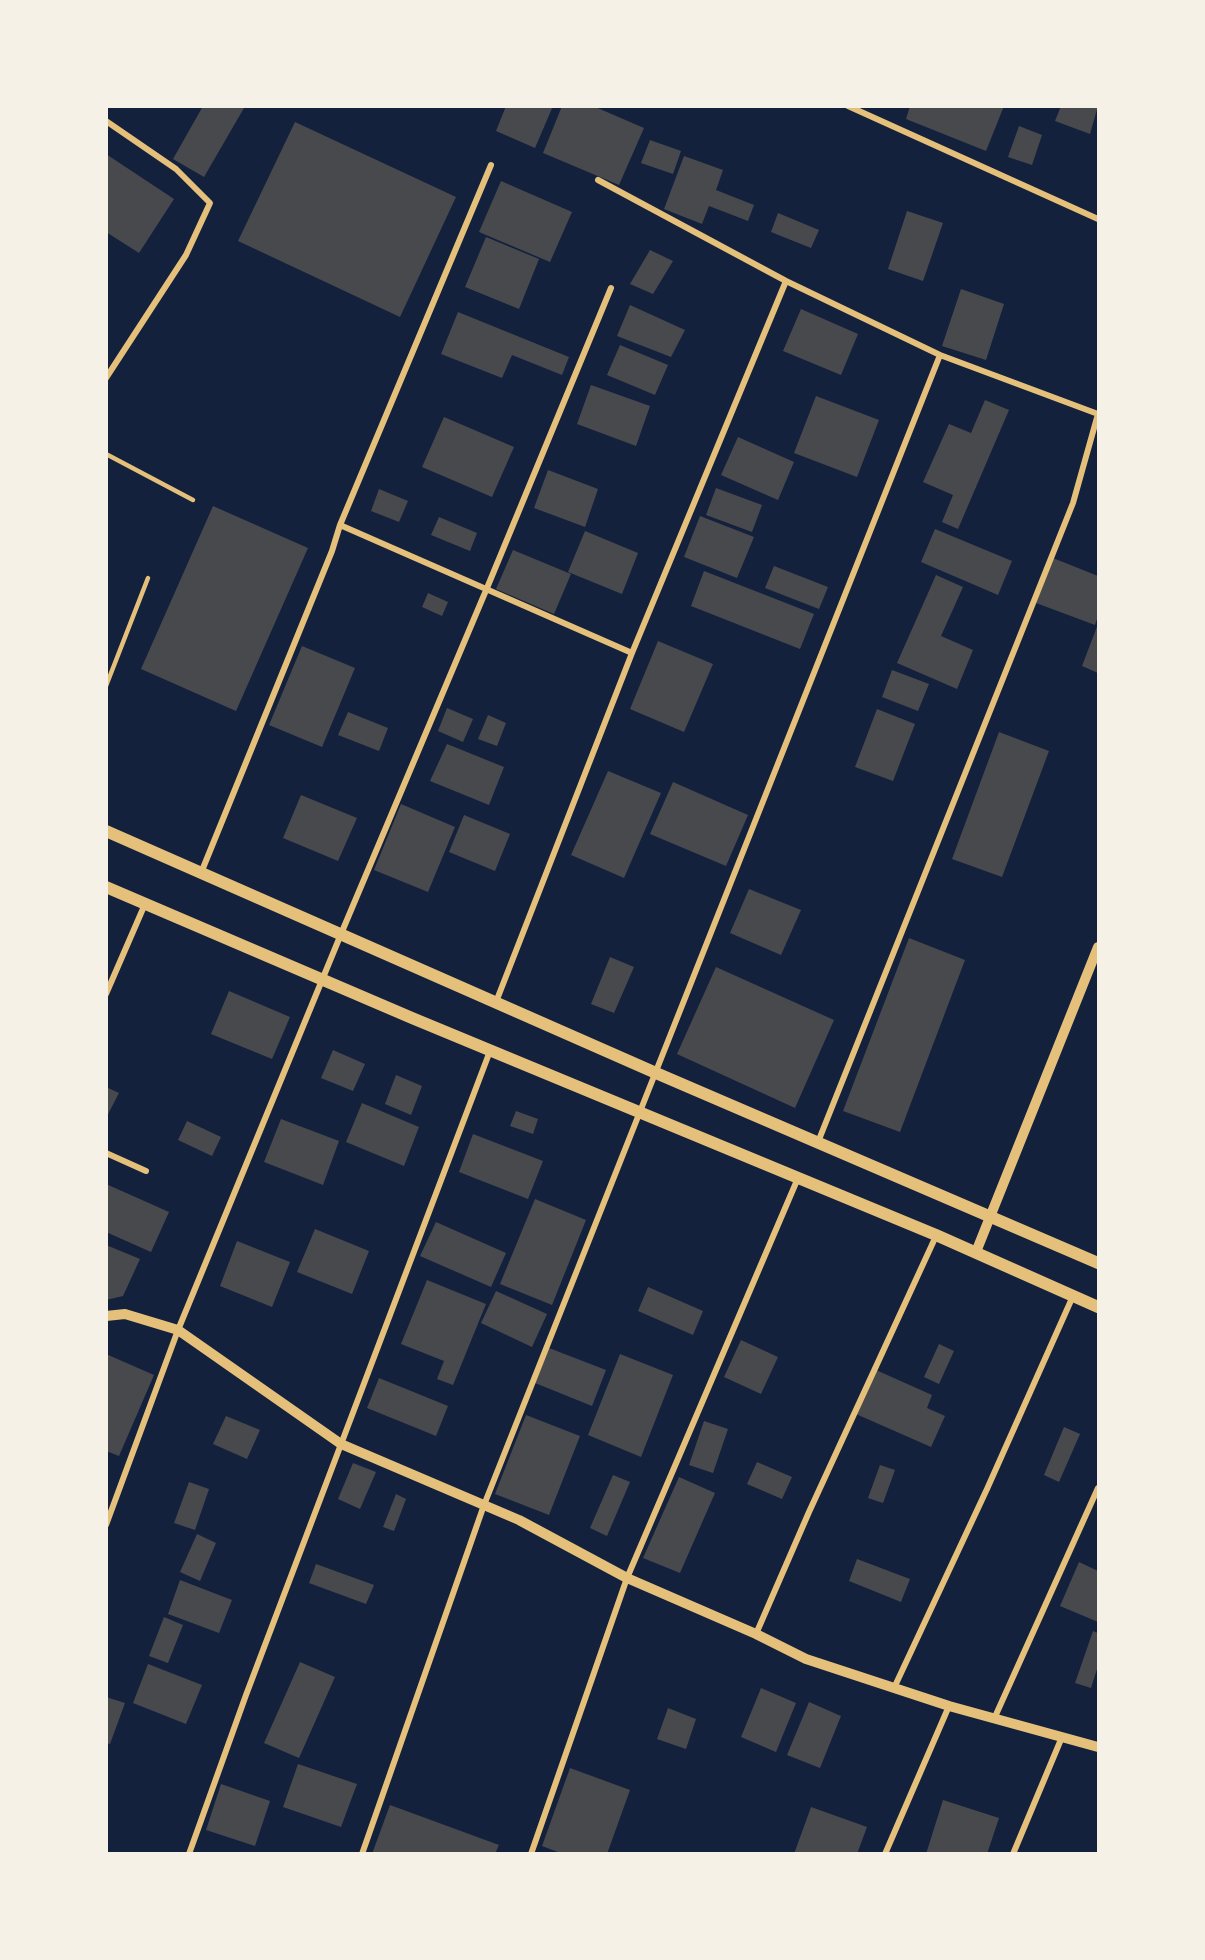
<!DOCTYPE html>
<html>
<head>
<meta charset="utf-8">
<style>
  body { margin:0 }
  #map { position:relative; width:1205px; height:1960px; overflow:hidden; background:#14213d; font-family:Karla,sans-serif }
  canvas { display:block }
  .frame { position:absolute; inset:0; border:108px solid #f6f1e7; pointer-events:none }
</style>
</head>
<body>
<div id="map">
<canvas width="1205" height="1960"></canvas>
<div class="frame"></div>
</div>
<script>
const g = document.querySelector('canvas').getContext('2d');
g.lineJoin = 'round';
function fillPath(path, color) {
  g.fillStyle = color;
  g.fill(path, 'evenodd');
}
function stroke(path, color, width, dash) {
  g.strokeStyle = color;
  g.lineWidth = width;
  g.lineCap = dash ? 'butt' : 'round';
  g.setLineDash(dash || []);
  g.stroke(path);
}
const building = new Path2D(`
  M203,106L244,108L204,177L173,159Z
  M506,106H553L535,148L496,131Z
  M562,106H593L644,128L619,185L543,153Z
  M910,106H1004L986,151L906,119Z
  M1061,106H1098L1090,134L1055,121Z
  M295,122L456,197L400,317L238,241Z
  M1019,126L1042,135L1032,165L1008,157Z
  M650,140L681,151L673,174L641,163Z
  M106,154L174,199L139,253L106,232Z
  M684,156L723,170L716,190L754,205L748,221L709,206L702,224L664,209Z
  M501,181L572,212L550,262L479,232Z
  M907,211L943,223L923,281L888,269Z
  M778,213L819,230L811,248L771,232Z
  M486,237L539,259L519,309L465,287Z
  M650,250L673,261L653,294L630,284Z
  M961,289L1004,304L986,360L942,346Z
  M630,305L685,330L671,357L617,336Z
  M801,309L858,334L841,375L783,351Z
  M458,312L569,357L562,375L512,355L502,378L441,354Z
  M620,345L668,365L655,395L607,375Z
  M591,385L650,406L636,446L577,424Z
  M816,396L879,420L857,477L794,453Z
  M985,400L1009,410L958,529L942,522L953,495L923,482L949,424L971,433Z
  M444,417L514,447L492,497L422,467Z
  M738,437L794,462L778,500L721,475Z
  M548,470L598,489L585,527L534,508Z
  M716,488L762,505L752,532L706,515Z
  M379,489L408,501L399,522L371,511Z
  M213,506L308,548L236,711L141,669Z
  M700,516L754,537L737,578L684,557Z
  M439,517L477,533L470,551L431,535Z
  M935,529L1012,561L998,595L921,562Z
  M585,531L638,553L622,594L568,572Z
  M513,550L571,574L554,614L496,589Z
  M1053,558L1098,576V616L1095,625L1036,603Z
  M774,566L828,587L819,609L765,588Z
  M704,571L814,614L800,649L691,606Z
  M936,575L963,587L941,636L973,650L957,689L897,663Z
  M428,593L448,602L442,616L422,607Z
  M1098,624V673L1082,666Z
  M658,641L713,664L684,732L630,709Z
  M302,646L355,668L322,747L269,725Z
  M892,670L929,684L918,711L882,697Z
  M447,708L473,719L463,742L438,731Z
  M877,709L915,724L893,781L855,767Z
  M348,712L388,728L379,751L338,735Z
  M488,715L506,723L497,746L478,739Z
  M999,732L1049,751L1002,877L952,859Z
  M447,744L504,767L489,805L430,781Z
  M608,771L661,793L624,878L571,855Z
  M673,782L748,815L726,866L650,834Z
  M301,795L357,818L338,861L283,838Z
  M401,804L455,827L428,892L374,870Z
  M464,815L510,834L495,871L449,852Z
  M749,889L801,910L781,955L730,933Z
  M909,938L965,960L900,1132L843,1111Z
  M610,957L634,967L614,1013L591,1004Z
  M716,967L834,1020L795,1108L677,1054Z
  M229,991L290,1017L272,1059L211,1034Z
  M333,1050L365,1064L353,1091L321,1078Z
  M396,1075L422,1086L411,1115L385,1104Z
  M106,1087L119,1093L106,1118Z
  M362,1103L419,1127L404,1166L346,1142Z
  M516,1111L538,1119L533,1134L510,1126Z
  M281,1119L339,1141L323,1185L264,1162Z
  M187,1121L221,1137L212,1156L178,1140Z
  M473,1134L543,1161L528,1199L459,1172Z
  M106,1184L169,1212L151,1252L106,1232Z
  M535,1199L586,1220L552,1305L500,1284Z
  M436,1222L506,1253L491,1287L420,1256Z
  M315,1229L369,1251L352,1294L297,1272Z
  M237,1241L290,1262L272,1307L220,1286Z
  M106,1245L140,1259L123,1296L106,1300Z
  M427,1280L486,1304L453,1385L437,1379L444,1361L401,1344Z
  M648,1287L703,1311L693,1335L638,1311Z
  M496,1291L547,1314L532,1347L481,1323Z
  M741,1340L778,1357L761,1394L724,1377Z
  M939,1344L954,1351L939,1384L924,1377Z
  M549,1348L606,1370L592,1406L535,1383Z
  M106,1354L154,1375L119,1456L106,1451Z
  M620,1354L673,1375L641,1457L588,1435Z
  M876,1370L932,1395L927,1408L945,1416L931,1447L856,1414Z
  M379,1378L448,1406L436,1436L367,1408Z
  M526,1415L580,1436L549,1515L495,1494Z
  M226,1416L260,1430L247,1459L213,1444Z
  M704,1421L728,1429L713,1473L689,1465Z
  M1064,1427L1080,1434L1059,1482L1044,1475Z
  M757,1462L792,1477L782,1499L747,1484Z
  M353,1463L376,1472L360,1509L338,1499Z
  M880,1465L895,1470L883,1503L868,1498Z
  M613,1475L630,1482L607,1536L590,1528Z
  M679,1477L715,1493L680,1573L643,1558Z
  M189,1482L209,1489L195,1530L174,1523Z
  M396,1494L406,1499L394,1531L383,1527Z
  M197,1534L216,1543L200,1581L180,1572Z
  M857,1559L910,1579L901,1602L849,1581Z
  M1079,1562L1098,1571V1622L1060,1606Z
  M316,1564L374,1585L366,1604L309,1583Z
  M180,1580L232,1600L219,1633L168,1614Z
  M164,1617L183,1625L168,1663L149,1656Z
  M1093,1631L1098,1633V1666L1091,1688L1075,1683Z
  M300,1662L335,1677L299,1758L264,1743Z
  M148,1664L202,1685L186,1724L133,1703Z
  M761,1688L796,1703L776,1752L741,1737Z
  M106,1697L125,1703L110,1744L106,1743Z
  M809,1702L841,1716L820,1768L787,1755Z
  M668,1708L696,1719L686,1749L657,1739Z
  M298,1764L357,1784L341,1827L283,1807Z
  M570,1768L630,1790L607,1854H563L542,1846Z
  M221,1784L270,1801L255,1846L206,1830Z
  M943,1800L999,1818L987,1854H926Z
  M390,1805L499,1845L495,1854H372Z
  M811,1807L867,1827L857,1854H794Z`);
const service = new Path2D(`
  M106,454L193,500
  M106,686L148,578`);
const minor = new Path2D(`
  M848,106L1098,219
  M106,121L176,169L210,203L186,255L106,378
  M598,180L786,281L940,355L1098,414L1073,503L818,1142
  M340,525L632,653
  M201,873L332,551L340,525L491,165
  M106,994L145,904
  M496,1002L632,653L786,281
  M106,1153L146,1171
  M106,1525L178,1330L341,934L487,588L611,288
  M756,1634L809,1512L936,1236
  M894,1688L987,1489L1073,1296
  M994,1719L1098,1488
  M189,1854L246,1695L490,1051
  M362,1854L484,1505L940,355
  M531,1854L627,1578L798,1178
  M885,1854L949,1706
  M1013,1854L1062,1737`);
const tertiary = new Path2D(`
  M976,1252L1098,947
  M106,1316L125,1314L178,1330L341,1444L519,1520L627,1578L756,1634L806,1659L949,1706L1098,1747`);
const secondary = new Path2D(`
  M106,831L656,1073L1098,1263
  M106,887L412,1018L936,1235L1098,1307`);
fillPath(building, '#48494c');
stroke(service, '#e5c07b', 4.5);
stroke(minor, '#e5c07b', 6);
stroke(tertiary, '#e5c07b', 10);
stroke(secondary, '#e5c07b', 12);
</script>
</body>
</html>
